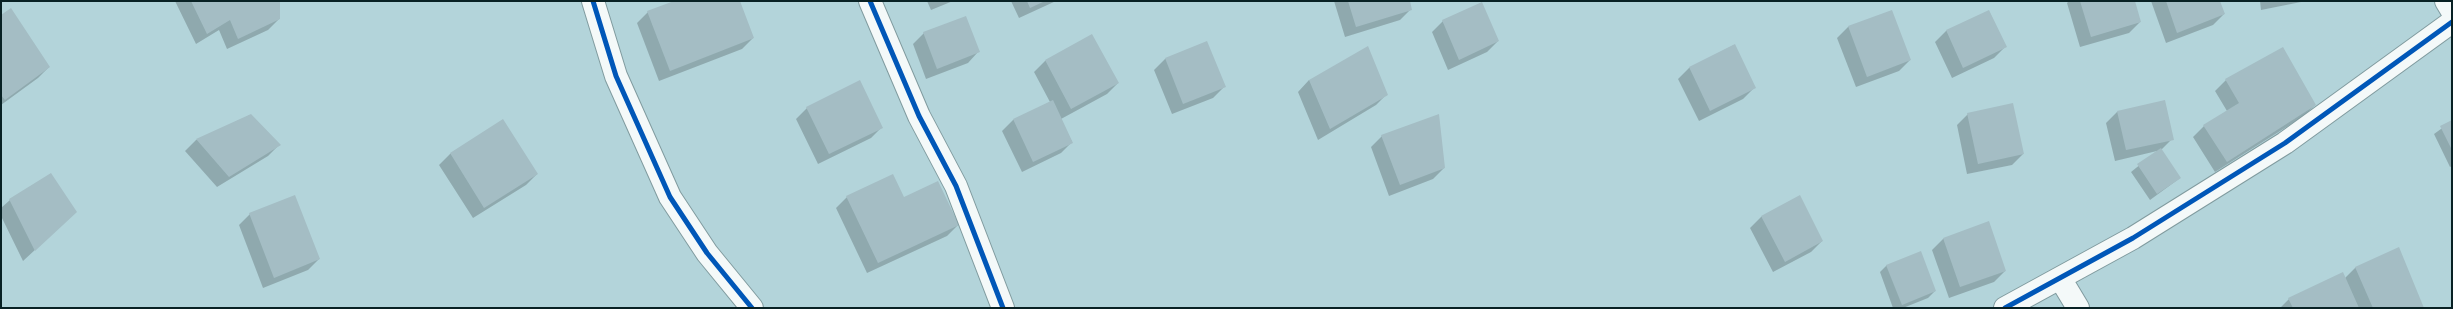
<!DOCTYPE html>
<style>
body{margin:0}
#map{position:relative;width:2453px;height:309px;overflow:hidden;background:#b3d4da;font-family:Lora,serif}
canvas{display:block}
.frame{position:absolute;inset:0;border:2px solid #082124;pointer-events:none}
</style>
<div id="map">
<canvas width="2453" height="309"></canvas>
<div class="frame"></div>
</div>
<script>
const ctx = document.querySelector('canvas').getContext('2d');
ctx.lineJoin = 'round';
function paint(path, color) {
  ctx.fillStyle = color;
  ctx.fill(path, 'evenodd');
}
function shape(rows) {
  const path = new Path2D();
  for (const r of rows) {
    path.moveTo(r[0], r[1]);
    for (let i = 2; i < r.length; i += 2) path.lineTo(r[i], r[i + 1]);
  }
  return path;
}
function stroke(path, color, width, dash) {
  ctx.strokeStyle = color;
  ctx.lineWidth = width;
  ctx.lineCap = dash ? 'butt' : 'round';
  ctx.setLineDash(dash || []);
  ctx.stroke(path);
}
paint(shape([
 [175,1,279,1,279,19,268,30,227,49,219,30,196,44],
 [677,1,739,1,753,38,742,49,659,81,637,23,648,12],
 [927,1,953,1,931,10],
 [1011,1,1056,1,1019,18],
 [1334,1,1409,1,1411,9,1400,20,1345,37],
 [2069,1,2134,1,2140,22,2129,33,2080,47,2067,3],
 [2151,1,2218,1,2224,14,2213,25,2166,43],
 [2260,1,2306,1,2261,10],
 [1482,4,1498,41,1487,52,1448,70,1432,32,1443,21],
 [1891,11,1910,60,1899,71,1856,87,1837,38,1848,27],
 [1989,12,2005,47,1994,58,1952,78,1935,42,1946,31],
 [1,16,49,67,38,78,1,105],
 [924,33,978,52,968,63,926,79,913,44],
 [1092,36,1118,83,1107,94,1061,119,1072,142,1061,153,1022,172,1002,131,1013,120,1050,102,1034,72,1045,61],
 [1207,43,1224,87,1213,98,1172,114,1154,70,1165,59],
 [1734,45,1754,88,1743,99,1699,121,1678,79,1689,68],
 [1309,80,1387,94,1376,105,1318,140,1298,92],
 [2226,80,2315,105,2304,116,2215,172,2193,137,2204,126,2227,111,2215,91],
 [2164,101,2172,139,2161,150,2180,178,2150,200,2131,172,2157,151,2115,161,2106,123,2117,112],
 [807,108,882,127,871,138,818,164,796,119],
 [1968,114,2023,154,2012,165,1967,174,1957,125],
 [250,115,279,145,268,156,217,187,185,151,196,140],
 [503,121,537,174,526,185,473,218,439,165,450,154],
 [2452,121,2452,166,2450,167,2434,134],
 [1382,136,1444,168,1433,179,1389,196,1371,147],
 [847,197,903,199,958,225,947,236,867,273,836,208],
 [1799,197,1822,241,1811,252,1773,272,1750,228,1761,217],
 [10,200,76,212,23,261,1,216,1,208],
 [250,214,319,259,308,270,263,288,239,225],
 [1988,223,2005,271,1994,282,1949,298,1932,250,1943,239],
 [1887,265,1935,291,1928,298,1903,308,1893,308,1880,272],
 [2356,267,2422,308,2280,308,2289,299,2345,278]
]), '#0003');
paint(shape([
 [191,1,280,1,280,19,238,39,230,20,207,34],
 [674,1,740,1,754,38,670,71,647,11],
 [1027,1,1045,1,1030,8],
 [1348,1,1410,1,1412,10,1356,27],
 [2080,1,2135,1,2141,22,2091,37],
 [2166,1,2220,1,2225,14,2177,33],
 [1482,2,1499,41,1459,60,1442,20],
 [11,8,50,67,5,100,1,95,1,15],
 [1892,10,1911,60,1867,77,1848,26],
 [1989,10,2007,47,1963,68,1946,30],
 [966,16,980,52,937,69,923,32],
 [1092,34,1119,83,1071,109,1045,60],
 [1207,41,1226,87,1183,104,1165,58],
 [1735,44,1756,88,1710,111,1689,67],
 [1368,46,1388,95,1330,129,1309,80],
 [2283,47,2316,105,2227,162,2203,125,2239,103,2225,79],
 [860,80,883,128,829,154,806,107],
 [1053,100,1073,143,1033,162,1013,119],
 [2165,100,2174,140,2126,150,2117,111],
 [2013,103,2024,154,1978,164,1967,113],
 [251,114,281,145,229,177,196,139],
 [1439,114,1445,168,1400,185,1381,135],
 [503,119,538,174,484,208,450,153],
 [2452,120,2452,150,2440,126],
 [2161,148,2181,178,2157,194,2137,164],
 [51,173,77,212,35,251,9,199],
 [893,174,904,197,938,181,959,225,878,263,846,196],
 [295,195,320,259,274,278,249,213],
 [1800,195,1823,241,1785,262,1761,216],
 [1989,221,2006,271,1960,287,1943,238],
 [2399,247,2424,308,2373,308,2355,267],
 [1921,251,1936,291,1902,305,1886,265],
 [2343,272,2359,308,2293,308,2288,298]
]), '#a4bdc4');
const minor = shape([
 [593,1,616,76,670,197,707,253,752,308],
 [870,1,919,116,956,186,1003,308],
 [2446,1,2452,11],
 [2060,278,2078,308],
 [2005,308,2133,238,2285,143,2452,22]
]);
stroke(minor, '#809b9f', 24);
stroke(minor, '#f4f9f9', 22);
stroke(shape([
 [593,1,616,76,670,197,707,253,752,308],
 [870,1,919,116,956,186,1003,308],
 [2005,308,2133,238,2285,143,2452,22]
]), '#0057b8', 5);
</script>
